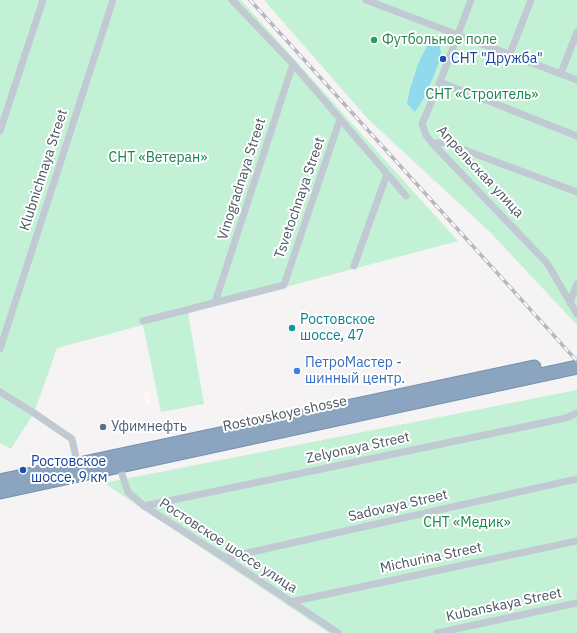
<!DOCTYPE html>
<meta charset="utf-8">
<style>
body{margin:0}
canvas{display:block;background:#f5f3f3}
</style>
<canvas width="577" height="633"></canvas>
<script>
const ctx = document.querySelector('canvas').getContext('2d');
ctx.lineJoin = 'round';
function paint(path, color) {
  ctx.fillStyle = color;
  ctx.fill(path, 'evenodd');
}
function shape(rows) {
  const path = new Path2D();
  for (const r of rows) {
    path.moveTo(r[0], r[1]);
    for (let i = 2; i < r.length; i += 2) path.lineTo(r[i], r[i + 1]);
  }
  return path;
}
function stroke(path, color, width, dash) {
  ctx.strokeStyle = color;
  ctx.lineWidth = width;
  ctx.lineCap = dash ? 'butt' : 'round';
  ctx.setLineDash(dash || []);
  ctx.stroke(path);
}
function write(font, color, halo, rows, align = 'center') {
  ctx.font = font + ' "IBM Plex Sans",sans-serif';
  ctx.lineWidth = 4;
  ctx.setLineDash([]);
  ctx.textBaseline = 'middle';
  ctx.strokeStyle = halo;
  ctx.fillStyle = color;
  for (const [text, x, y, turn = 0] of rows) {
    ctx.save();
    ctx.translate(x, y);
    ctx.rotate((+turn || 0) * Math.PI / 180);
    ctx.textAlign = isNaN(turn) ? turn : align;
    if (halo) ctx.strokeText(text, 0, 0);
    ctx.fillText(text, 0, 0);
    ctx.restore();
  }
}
paint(shape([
 [144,392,149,392,151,403,146,404]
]), '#fdf9ef');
paint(shape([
 [0,0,241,0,458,241,188,313,204,404,161,412,143,325,57,348,34,413,11,449,0,443],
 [264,0,577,0,577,325,490,232,368,119],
 [577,390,577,633,329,633,104,483]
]), '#c3f1d5');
paint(shape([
 [429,42,440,45,441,56,435,73,424,98,415,112,407,104,410,89,418,64]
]), '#90daee');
const highway = shape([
 [0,481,534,367],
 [0,492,577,367]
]);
stroke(highway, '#7690ad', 15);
stroke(shape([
 [232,0,293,64,406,196],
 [366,0,577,80],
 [471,0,440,82,422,124,426,135,432,143,547,263,577,314],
 [510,54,531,0],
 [561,73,577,32],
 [440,82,577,136],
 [0,131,43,0],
 [432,143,446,143,577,192],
 [354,266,387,174],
 [215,302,293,64],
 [570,303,577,284],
 [143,321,284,285,340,119],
 [0,349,113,0],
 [0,392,34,413,72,439,78,467],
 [119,465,128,492,144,506,225,558,338,633],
 [144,506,566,418,577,413],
 [225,558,577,479],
 [290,602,577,541],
 [437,633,577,603]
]), '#c1cad2', 7);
stroke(highway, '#8ba5c1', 13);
const rail = shape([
 [250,0,577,361]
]);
stroke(rail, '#b5b8bd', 3.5);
stroke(rail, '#fff', 2, [6]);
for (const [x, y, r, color] of [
 [374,40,4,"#2e9e5b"],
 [443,59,4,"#1a4fb4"],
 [292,328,4,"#0f9aa8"],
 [297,371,4,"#3f7fe0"],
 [103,427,4,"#5c6f8a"],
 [23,470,4,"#1a4fb4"]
]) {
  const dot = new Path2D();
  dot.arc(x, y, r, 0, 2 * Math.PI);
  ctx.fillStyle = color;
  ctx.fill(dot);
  stroke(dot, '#fff', 1.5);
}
write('14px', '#27864d', '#fff', [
 ["Футбольное поле",382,40]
], 'left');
write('14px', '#164399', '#fff', [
 ["СНТ \"Дружба\"",451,59],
 ["Ростовское",31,462],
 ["шоссе, 9 км",31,478]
], 'left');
write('14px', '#17864f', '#fff', [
 ["СНТ «Строитель»",482,95],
 ["СНТ «Ветеран»",158,158],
 ["СНТ «Медик»",467,523]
]);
write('14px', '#4a5661', '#fff', [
 ["Klubnichnaya Street",44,170,-72],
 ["Апрельская улица",480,172,47],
 ["Vinogradnaya Street",242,179,-72],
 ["Tsvetochnaya Street",300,198,-71],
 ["Rostovskoye shosse",285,414,-12],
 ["Zelyonaya Street",358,448,-12],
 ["Sadovaya Street",398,506,-13],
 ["Ростовское шоссе улица",228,546,33],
 ["Michurina Street",431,558,-12],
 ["Kubanskaya Street",504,605,-12]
]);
write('14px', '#0d838f', '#fff', [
 ["Ростовское",300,320],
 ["шоссе, 47",300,336]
], 'left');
write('14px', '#366cbe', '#fff', [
 ["ПетроМастер -",305,363],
 ["шинный центр.",305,379]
], 'left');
write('14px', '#4e5e75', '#fff', [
 ["Уфимнефть",111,427]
], 'left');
</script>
